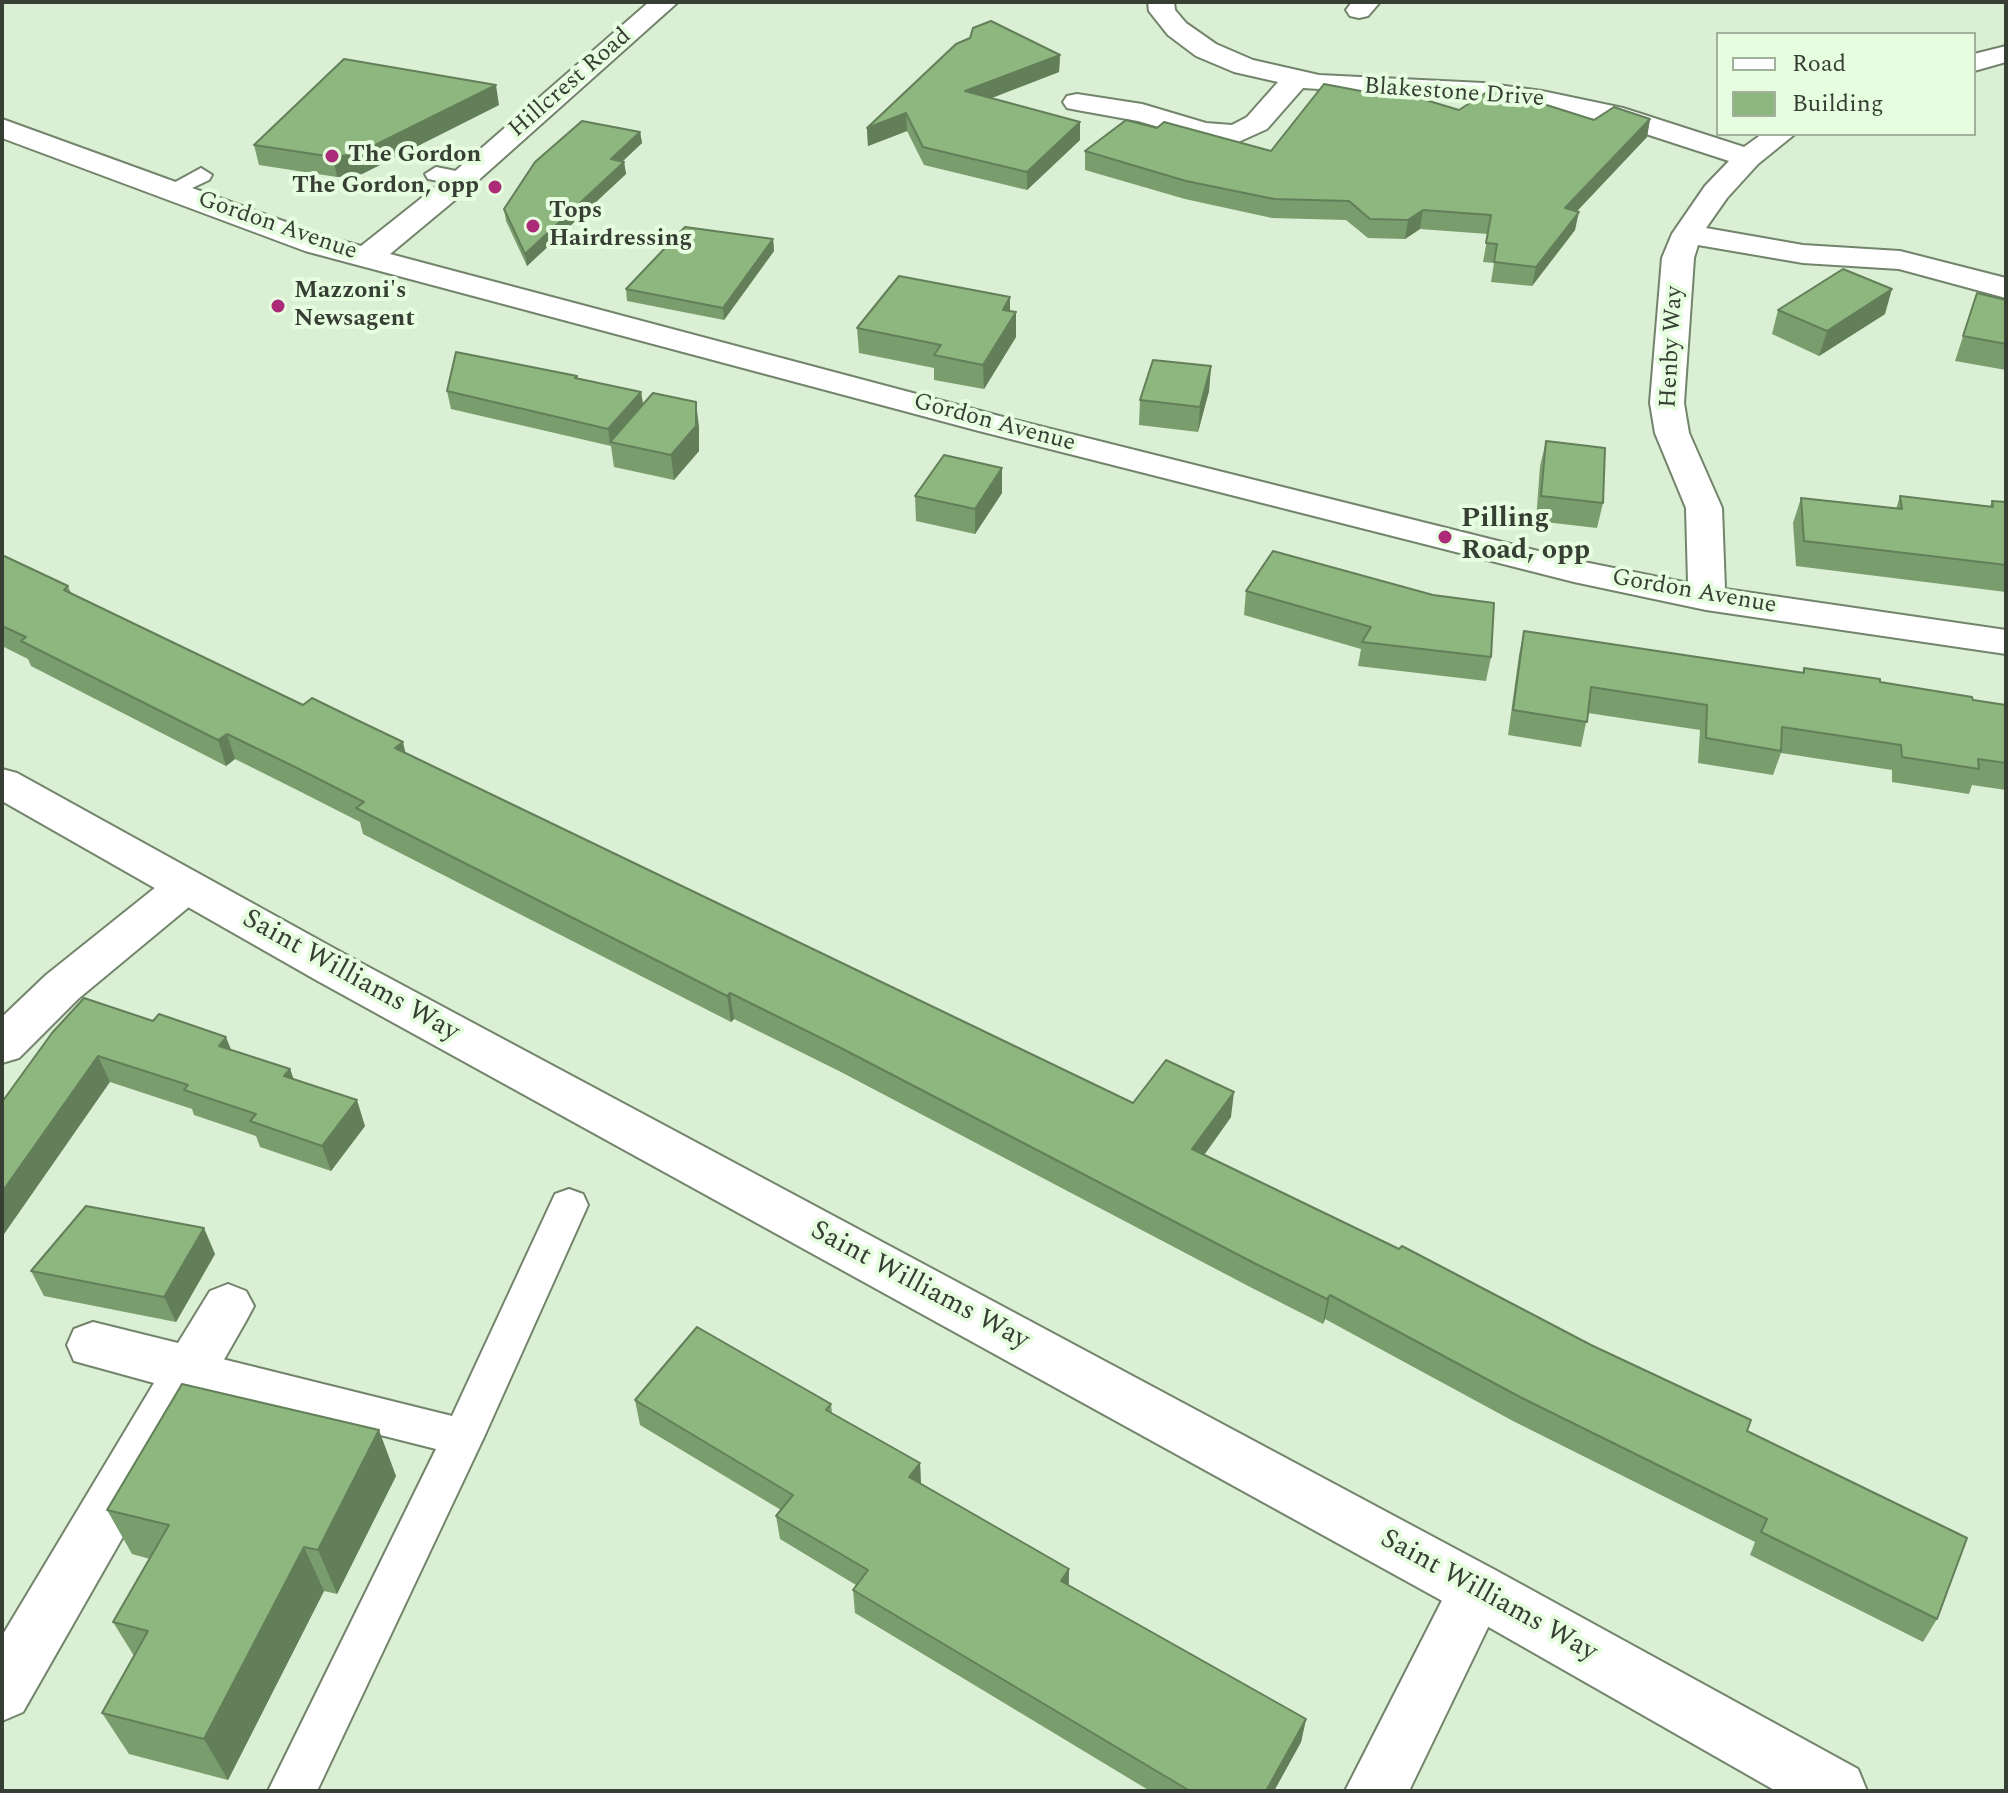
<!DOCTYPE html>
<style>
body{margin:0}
#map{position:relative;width:2008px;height:1793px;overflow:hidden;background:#daefd3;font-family:Spectral,serif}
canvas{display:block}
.frame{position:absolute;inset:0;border:4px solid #373f34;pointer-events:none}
.legend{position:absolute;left:1716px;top:32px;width:260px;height:104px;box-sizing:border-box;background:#e7fde0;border:2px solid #a1b19b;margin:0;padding:10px 14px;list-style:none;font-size:24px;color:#373f34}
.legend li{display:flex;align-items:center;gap:16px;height:40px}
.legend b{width:40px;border:2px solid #a1b19b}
</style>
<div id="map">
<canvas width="2008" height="1793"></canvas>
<div class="frame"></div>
<ul class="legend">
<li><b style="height:10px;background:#fff"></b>Road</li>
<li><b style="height:22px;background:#8eb67f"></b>Building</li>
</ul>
</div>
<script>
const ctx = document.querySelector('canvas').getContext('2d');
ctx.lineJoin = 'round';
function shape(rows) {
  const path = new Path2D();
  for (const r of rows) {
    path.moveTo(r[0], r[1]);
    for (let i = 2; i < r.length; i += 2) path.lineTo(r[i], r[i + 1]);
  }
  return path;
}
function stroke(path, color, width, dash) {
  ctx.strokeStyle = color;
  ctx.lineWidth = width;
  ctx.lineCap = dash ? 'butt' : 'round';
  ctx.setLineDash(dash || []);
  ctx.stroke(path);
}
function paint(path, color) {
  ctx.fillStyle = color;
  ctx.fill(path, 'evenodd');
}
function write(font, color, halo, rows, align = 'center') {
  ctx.font = font + ' Spectral,serif';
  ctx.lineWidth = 8;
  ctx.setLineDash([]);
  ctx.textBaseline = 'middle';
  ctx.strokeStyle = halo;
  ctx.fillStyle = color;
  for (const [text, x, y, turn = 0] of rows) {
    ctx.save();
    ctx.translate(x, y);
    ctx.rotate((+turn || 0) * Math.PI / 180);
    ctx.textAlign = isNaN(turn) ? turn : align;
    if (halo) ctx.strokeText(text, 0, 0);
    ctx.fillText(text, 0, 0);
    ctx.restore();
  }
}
const service = shape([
 [436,167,471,174,474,179,463,186,428,179,425,174,436,167],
 [201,168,212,175,209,180,171,198,159,191,201,168],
 [569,1189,583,1194,588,1205,484,1437,317,1791,268,1791,436,1449,190,1387,175,1382,169,1369,175,1356,190,1351,452,1416,555,1194,569,1189]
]);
const minor = shape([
 [649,2,678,2,473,185,390,254,1003,417,1574,560,1688,583,1686,508,1655,433,1650,403,1662,258,1672,234,1705,186,1729,161,1606,121,1483,99,1303,88,1267,129,1236,143,1204,140,1138,121,1077,110,1067,108,1063,102,1067,96,1077,94,1142,104,1206,123,1232,125,1247,117,1278,82,1234,72,1196,56,1168,35,1149,11,1148,2,1174,2,1175,10,1186,23,1216,44,1253,60,1319,75,1483,83,1542,91,1623,108,1744,147,1762,134,1795,134,1758,164,1727,198,1706,228,1803,245,1900,251,2006,278,2006,298,1899,269,1803,263,1698,245,1694,258,1684,403,1689,433,1722,508,1725,589,2006,630,2006,654,1706,610,1574,582,979,431,305,251,2,138,2,119,327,237,361,246,453,173,649,2],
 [1352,2,1380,2,1368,16,1359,18,1350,16,1346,10,1352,2],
 [2006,46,2006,62,1974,71,1974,54,2006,46],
 [186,871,201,875,208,886,201,897,78,999,19,1058,2,1063,2,1017,46,975,171,875,186,871],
 [228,1284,246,1291,254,1306,246,1321,23,1712,2,1721,2,1636,154,1383,74,1361,67,1345,74,1329,93,1322,178,1343,210,1291,228,1284],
 [1477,1563,1497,1571,1506,1590,1409,1791,1345,1791,1457,1571,1477,1563]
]);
const trunk = shape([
 [2,769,17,773,348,956,1497,1571,1858,1769,1867,1791,1776,1791,1457,1609,316,980,2,801,2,769]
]);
stroke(service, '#72846b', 4);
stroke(minor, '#72846b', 4);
stroke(trunk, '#72846b', 4);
paint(service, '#fff');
paint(minor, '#fff');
paint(trunk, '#fff');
paint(shape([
 [1060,55,1059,72,992,98,1080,122,1080,140,1027,190,924,165,907,131,868,146,867,128],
 [499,105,362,174,337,177,259,165,254,145],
 [1459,110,1594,120,1650,119,1647,137,1577,211,1575,230,1532,286,1491,282,1494,263,1483,262,1488,234,1420,229,1405,239,1368,238,1346,220,1272,218,1185,199,1085,170,1085,151,1157,128,1271,151],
 [640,132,642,143,622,162,624,162,626,174,527,266,506,221,504,209],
 [773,239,774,251,724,320,627,301,626,289],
 [1977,293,2006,300,2006,370,1955,361],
 [1778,310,1885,314,1819,356,1772,334],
 [1010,312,1016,312,1016,337,984,389,934,380,934,368,859,353,857,328],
 [1211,366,1209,391,1198,432,1139,425,1140,400],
 [577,376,578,378,641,392,643,404,699,427,699,451,674,480,614,467,611,446,451,409,447,391],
 [1546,441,1603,503,1597,528,1536,521,1540,466],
 [1002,493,975,534,916,521,915,496],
 [1900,496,1990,506,1992,501,2006,502,2006,592,1796,566,1793,523,1801,498,1896,509],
 [2,555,68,586,71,593,1133,1103,1231,1117,1204,1155,1747,1431,1937,1619,1923,1642,1750,1555,1755,1542,1513,1421,1325,1319,1323,1324,1252,1288,839,1071,734,1019,731,1022,363,834,360,822,303,793,235,759,226,766,31,666,28,659,2,646],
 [1246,591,1491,657,1486,681,1358,666,1361,649,1244,615],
 [1524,631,1802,673,1804,668,1973,700,2006,705,2006,790,1972,785,1969,794,1892,782,1892,770,1781,753,1773,775,1698,763,1700,730,1588,713,1581,747,1508,735,1519,655],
 [52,1033,232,1050,290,1069,294,1080,365,1126,331,1171,260,1147,256,1136,194,1115,192,1109,110,1082],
 [215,1254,176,1322,44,1296,31,1271],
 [635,1400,831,1404,832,1413,920,1463,921,1484,1069,1569,1069,1585,1306,1719,1301,1742,1274,1791,1150,1791,855,1613,853,1590,856,1585,780,1539,776,1516,781,1510,640,1425],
 [396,1476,337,1594,324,1591,228,1780,129,1754,102,1713,134,1656,113,1622,150,1559,132,1554,107,1510]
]), '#7a9d6d');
paint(shape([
 [1060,55,1059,72,965,108,965,91],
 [496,85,499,105,362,174,337,177,333,157],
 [906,113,907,131,868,146,867,128],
 [1650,119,1647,137,1562,227,1565,208],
 [1080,122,1080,140,1027,190,1027,172],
 [640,132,642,143,612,171,611,159],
 [624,162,626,174,527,266,525,254],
 [1423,210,1420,229,1405,239,1408,220],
 [1579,212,1575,230,1532,286,1536,267],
 [773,239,774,251,724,320,723,308],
 [1892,289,1885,314,1819,356,1827,331],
 [1010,297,1010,321,1016,312,1016,337,984,389,983,365,1003,310],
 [1211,366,1209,391,1198,432,1200,407],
 [641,392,644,410,610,442,608,429],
 [696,402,699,427,699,451,674,480,671,455],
 [1002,468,1002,493,975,534,975,509],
 [227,734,235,759,226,766,218,740],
 [403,742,409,768,395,748],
 [730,993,734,1019,731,1022,727,996],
 [226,1037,236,1062,219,1046],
 [98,1056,110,1082,2,1237,2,1192],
 [290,1069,299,1095,284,1076],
 [1234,1092,1231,1117,1190,1175,1192,1149],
 [357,1100,365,1126,331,1171,322,1146],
 [204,1228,215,1254,176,1322,164,1297],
 [1330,1295,1325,1319,1323,1324,1327,1299],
 [379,1430,396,1476,337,1594,318,1550],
 [920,1463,921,1487,909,1477],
 [304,1547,324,1591,228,1780,204,1739],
 [1069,1569,1068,1593,1061,1581],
 [1306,1719,1301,1742,1274,1791,1266,1791]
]), '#637f59');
const building = shape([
 [991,21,1060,55,965,91,1080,122,1027,172,923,147,906,113,867,128,956,44,970,38,973,28,991,21],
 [344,59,496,85,357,154,333,157,254,145,344,59],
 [1324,84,1382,95,1392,90,1459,110,1493,88,1594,120,1614,107,1650,119,1565,208,1579,212,1536,267,1494,262,1497,244,1486,243,1491,215,1423,210,1408,220,1370,219,1349,201,1274,199,1186,181,1085,151,1126,120,1157,128,1164,122,1271,151,1324,84],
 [582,121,640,132,611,159,624,162,525,254,504,209,535,162,582,121],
 [685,227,773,239,723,308,626,289,685,227],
 [1843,269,1892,289,1827,331,1778,310,1843,269],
 [899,276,1010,297,1003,310,1016,312,983,365,934,355,941,345,857,328,899,276],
 [1977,293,2006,300,2006,344,1963,336,1977,293],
 [456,352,577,376,575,378,641,392,608,429,447,391,456,352],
 [1153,360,1211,366,1200,407,1140,400,1153,360],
 [653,393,696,402,696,426,671,455,610,442,653,393],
 [1546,441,1605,448,1603,503,1541,496,1546,441],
 [944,455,1002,468,975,509,915,496,944,455],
 [1900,496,1993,507,1992,501,2006,502,2006,565,1804,541,1801,498,1902,509,1900,496],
 [1273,551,1433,595,1494,603,1491,657,1362,642,1371,627,1246,591,1273,551],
 [2,555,68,586,64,590,303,705,312,698,357,720,403,742,395,748,1133,1103,1166,1060,1234,1092,1192,1149,1399,1249,1402,1246,1591,1345,1751,1420,1747,1431,1967,1538,1937,1619,1761,1532,1767,1519,1520,1397,1330,1295,1327,1299,1256,1264,837,1046,730,993,727,996,356,808,364,802,295,767,227,734,218,740,21,641,26,637,2,626,2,555],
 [1524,631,1804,673,1804,668,1880,679,1880,682,1972,697,1973,700,2006,705,2006,763,1978,759,1979,769,1902,757,1901,745,1782,727,1781,751,1706,738,1707,705,1591,687,1587,722,1513,710,1524,631],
 [84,998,153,1021,159,1014,226,1037,219,1046,290,1069,284,1076,357,1100,322,1146,250,1121,256,1114,184,1090,188,1085,98,1056,2,1192,2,1102,52,1033,84,998],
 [86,1206,204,1228,164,1297,31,1271,86,1206],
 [697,1327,831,1404,826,1410,920,1463,909,1477,1069,1569,1061,1581,1306,1719,1266,1791,1190,1791,853,1590,868,1570,776,1516,793,1495,635,1400,697,1327],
 [182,1384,379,1430,318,1550,304,1547,204,1739,102,1713,148,1631,113,1622,169,1525,107,1510,182,1384]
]);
paint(building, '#8eb67f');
stroke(building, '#637f59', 2);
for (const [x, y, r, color] of [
 [332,156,8,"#ab2b79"],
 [495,187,8,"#ab2b79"],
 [533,226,8,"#ab2b79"],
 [278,306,8,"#ab2b79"],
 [1445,537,8,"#ab2b79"]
]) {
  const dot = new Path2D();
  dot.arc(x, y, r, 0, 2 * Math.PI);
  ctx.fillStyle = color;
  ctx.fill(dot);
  stroke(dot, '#e7fde0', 3);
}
write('24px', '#373f34', '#e7fde0', [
 ["Hillcrest Road",571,84,-41],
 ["Blakestone Drive",1454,94,4],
 ["Gordon Avenue",277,227,19],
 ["Henby Way",1673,347,-87],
 ["Gordon Avenue",994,424,15],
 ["Gordon Avenue",1694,593,10]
]);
write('bold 24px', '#373f34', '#e7fde0', [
 ["The Gordon",348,156],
 ["The Gordon, opp",479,187,"right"],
 ["Tops",549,212],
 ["Hairdressing",549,240],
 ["Mazzoni's",294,292],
 ["Newsagent",294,320]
], 'left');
write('bold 28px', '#373f34', '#e7fde0', [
 ["Pilling",1461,521],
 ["Road, opp",1461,553]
], 'left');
write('28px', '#373f34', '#e7fde0', [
 ["Saint Williams Way",350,977,29],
 ["Saint Williams Way",919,1287,28],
 ["Saint Williams Way",1488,1597,29]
]);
</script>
